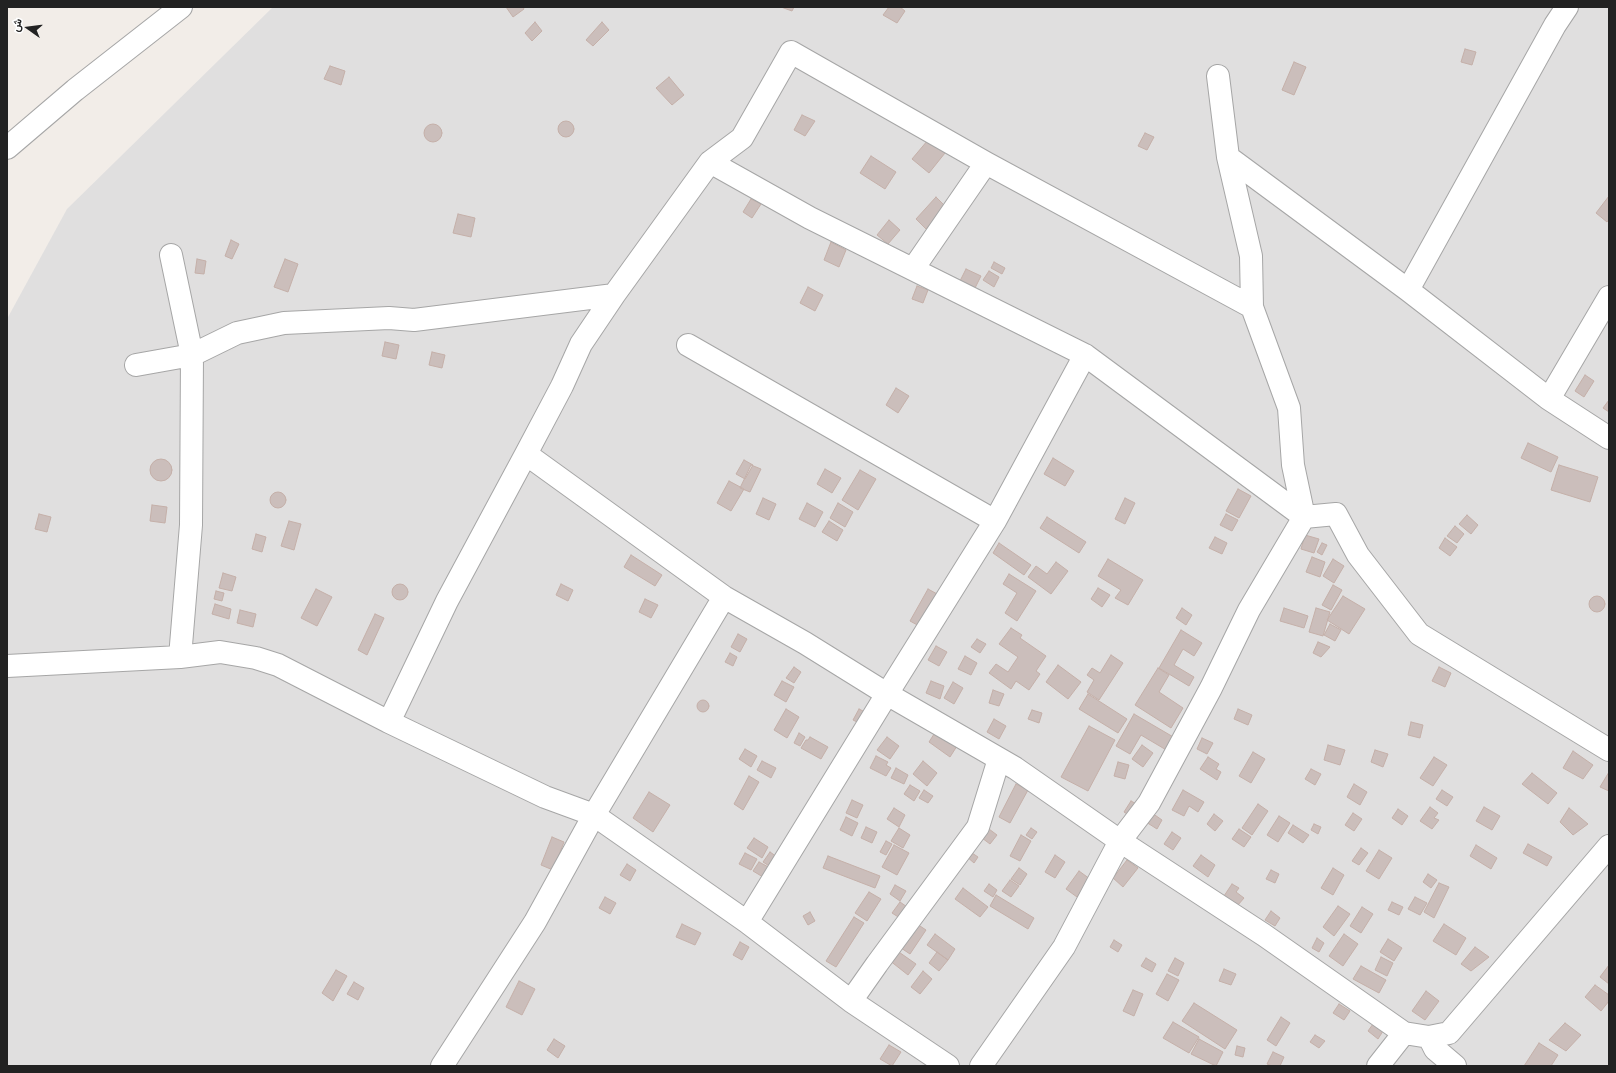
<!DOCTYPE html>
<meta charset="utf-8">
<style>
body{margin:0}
#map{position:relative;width:1616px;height:1073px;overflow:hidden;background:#f2ede8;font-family:"IBM Plex Sans",Vazirmatn,sans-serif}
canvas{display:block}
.frame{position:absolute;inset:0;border:8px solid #222;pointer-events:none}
.north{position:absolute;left:8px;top:8px;width:40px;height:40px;-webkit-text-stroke:3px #fff;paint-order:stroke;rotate:284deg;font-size:11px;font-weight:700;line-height:16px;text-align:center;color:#222}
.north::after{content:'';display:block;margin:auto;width:14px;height:18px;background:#222;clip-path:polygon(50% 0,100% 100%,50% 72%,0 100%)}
</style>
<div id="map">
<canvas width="1616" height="1073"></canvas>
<div class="frame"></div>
<div class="north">ش</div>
</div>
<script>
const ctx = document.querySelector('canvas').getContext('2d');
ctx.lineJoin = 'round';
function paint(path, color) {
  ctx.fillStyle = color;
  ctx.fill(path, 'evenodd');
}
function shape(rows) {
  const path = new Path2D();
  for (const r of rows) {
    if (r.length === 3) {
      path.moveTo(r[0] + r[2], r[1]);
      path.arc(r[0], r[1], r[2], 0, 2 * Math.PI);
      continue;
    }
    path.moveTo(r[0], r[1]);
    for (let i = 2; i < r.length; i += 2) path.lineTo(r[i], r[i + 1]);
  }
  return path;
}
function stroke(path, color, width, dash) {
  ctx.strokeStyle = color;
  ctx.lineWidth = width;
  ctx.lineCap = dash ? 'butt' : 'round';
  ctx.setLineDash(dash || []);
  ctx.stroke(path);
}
paint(shape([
 [273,7,1609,7,1609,1066,7,1066,7,319,67,209]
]), '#e0dfdf');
const building = shape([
 [506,7,523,7,524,9,513,17,506,7],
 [781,7,794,7,792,11,781,7],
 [889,7,900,7,905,11,897,23,883,15,889,7],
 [535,22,542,31,532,41,525,33,535,22],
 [602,22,609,30,593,46,586,40,602,22],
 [1465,49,1476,52,1472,65,1461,62,1465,49],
 [1294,62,1306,67,1294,95,1282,90,1294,62],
 [330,66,345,71,341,85,324,79,330,66],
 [669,77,684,95,672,105,656,88,669,77],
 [802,115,815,121,805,136,794,130,802,115],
 [566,129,8],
 [433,133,9],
 [1145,133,1154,137,1147,150,1138,146,1145,133],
 [928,140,945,153,929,173,912,159,928,140],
 [871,156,896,172,885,189,860,173,871,156],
 [1609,196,1609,219,1607,222,1596,213,1609,196],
 [936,197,946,207,926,229,916,219,936,197],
 [751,199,761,204,752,218,743,212,751,199],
 [458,214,475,218,471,237,453,233,458,214],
 [889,220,900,230,888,244,877,235,889,220],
 [231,240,239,244,232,259,225,256,231,240],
 [831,242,846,250,839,267,824,260,831,242],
 [197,259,206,261,204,274,195,273,197,259],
 [285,259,298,264,288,292,274,287,285,259],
 [994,262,1005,268,1002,274,991,268,994,262],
 [966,269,981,276,972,294,957,287,966,269],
 [989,271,999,277,994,287,983,280,989,271],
 [917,286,928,290,923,303,912,299,917,286],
 [808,287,823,295,815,311,800,303,808,287],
 [385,342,399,345,396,359,382,356,385,342],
 [432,352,445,355,442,368,429,365,432,352],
 [1585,375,1594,381,1584,397,1575,391,1585,375],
 [896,388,909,396,898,413,886,405,896,388],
 [1609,400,1609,412,1603,408,1609,400],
 [1528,443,1558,457,1551,472,1521,458,1528,443],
 [1053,458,1074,471,1065,486,1044,474,1053,458],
 [161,470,11],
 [744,460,753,465,745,479,736,474,744,460],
 [751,465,761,469,750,492,740,488,751,465],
 [1559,465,1598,477,1590,502,1551,490,1559,465],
 [825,469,841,478,832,493,817,484,825,469],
 [860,470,876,479,858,510,842,500,860,470],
 [729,481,744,489,731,511,717,503,729,481],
 [1238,489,1251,496,1239,518,1226,511,1238,489],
 [278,500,8],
 [763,498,776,504,769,520,756,514,763,498],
 [1125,498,1135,503,1125,524,1115,519,1125,498],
 [807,503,823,512,815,527,799,519,807,503],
 [838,503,853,512,845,527,830,518,838,503],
 [152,505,167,507,165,523,150,521,152,505],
 [39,514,51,517,47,532,35,529,39,514],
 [1226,514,1238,520,1232,531,1220,525,1226,514],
 [1467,515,1478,525,1471,534,1459,524,1467,515],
 [1047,517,1086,542,1079,553,1040,528,1047,517],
 [289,521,301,524,294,550,281,546,289,521],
 [829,521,843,530,837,541,822,532,829,521],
 [1455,526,1464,534,1457,543,1447,536,1455,526],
 [256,534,266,537,262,552,252,549,256,534],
 [1305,535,1319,539,1314,553,1301,549,1305,535],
 [1215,537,1227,543,1222,554,1209,548,1215,537],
 [1445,538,1457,547,1450,556,1439,548,1445,538],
 [999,543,1031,565,1024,575,993,553,999,543],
 [1322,543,1327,545,1322,555,1317,552,1322,543],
 [631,555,662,575,655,586,624,567,631,555],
 [1312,557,1325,562,1320,577,1306,572,1312,557],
 [1108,559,1143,580,1128,605,1115,598,1121,590,1098,576,1108,559],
 [1333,559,1344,566,1334,583,1323,576,1333,559],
 [1056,562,1068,571,1051,594,1028,577,1036,566,1047,574,1056,562],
 [223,573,236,577,232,591,219,588,223,573],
 [1009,574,1036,591,1017,621,1005,613,1017,593,1003,584,1009,574],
 [561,584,573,590,568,601,556,595,561,584],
 [400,592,8],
 [1333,585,1342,590,1331,610,1322,605,1333,585],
 [1098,588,1110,595,1102,607,1091,599,1098,588],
 [316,589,332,597,317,626,301,618,316,589],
 [928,589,939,595,921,627,910,621,928,589],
 [216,591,224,593,222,601,214,599,216,591],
 [1343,596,1365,609,1349,634,1327,620,1343,596],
 [1597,604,8],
 [645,599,658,605,651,618,639,612,645,599],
 [215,604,231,609,229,619,212,614,215,604],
 [1182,608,1192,615,1186,625,1176,618,1182,608],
 [1284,608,1308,616,1304,628,1280,621,1284,608],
 [1316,608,1330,612,1323,636,1309,632,1316,608],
 [240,610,256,614,253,627,237,623,240,610],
 [375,614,384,618,367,655,358,650,375,614],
 [1330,624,1341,630,1335,641,1324,635,1330,624],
 [1011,628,1022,635,1020,638,1046,656,1036,671,1040,674,1029,690,1016,681,1011,689,989,673,996,664,1008,672,1018,657,999,644,1011,628],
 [1181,630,1202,643,1194,656,1183,649,1174,665,1194,677,1189,686,1159,668,1181,630],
 [738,634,747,639,740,652,731,647,738,634],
 [977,639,986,644,980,653,971,647,977,639],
 [1318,642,1330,647,1321,657,1313,653,1318,642],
 [936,646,947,652,939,666,928,660,936,646],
 [730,653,737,657,733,666,725,662,730,653],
 [1111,655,1123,663,1099,700,1087,692,1094,680,1087,675,1092,668,1100,673,1111,655],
 [965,656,977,663,971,675,958,669,965,656],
 [1058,665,1081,682,1068,699,1046,682,1058,665],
 [794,667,801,672,794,683,786,678,794,667],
 [1439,667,1451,673,1445,687,1432,681,1439,667],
 [1158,668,1169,675,1159,692,1183,708,1171,728,1135,705,1158,668],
 [782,681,794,687,786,702,774,695,782,681],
 [931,681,944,686,940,699,926,693,931,681],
 [953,682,963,688,954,704,944,698,953,682],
 [993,690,1004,694,999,706,989,703,993,690],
 [1088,694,1127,719,1118,733,1079,709,1088,694],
 [703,706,6],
 [786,709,799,717,787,738,774,730,786,709],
 [859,709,869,714,863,725,853,720,859,709],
 [1238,709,1252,715,1248,725,1234,719,1238,709],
 [1032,710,1042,713,1039,723,1028,719,1032,710],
 [1134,714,1175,738,1168,751,1141,735,1130,754,1116,746,1134,714],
 [994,719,1006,726,999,739,987,732,994,719],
 [1411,722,1423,725,1420,738,1408,735,1411,722],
 [1089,726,1115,740,1088,791,1061,777,1089,726],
 [936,731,957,746,950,757,929,742,936,731],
 [799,733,805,737,800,746,794,743,799,733],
 [810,737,828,747,821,759,801,748,806,740,808,740,810,737],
 [887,737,899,746,890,759,877,750,887,737],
 [1202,738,1213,743,1207,754,1197,749,1202,738],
 [1142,745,1153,753,1143,767,1132,759,1142,745],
 [1328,745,1345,750,1340,765,1324,760,1328,745],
 [745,749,757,756,751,767,739,759,745,749],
 [1375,750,1388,754,1383,767,1371,762,1375,750],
 [1573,751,1593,765,1583,779,1563,768,1573,751],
 [1253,752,1265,759,1251,783,1239,776,1253,752],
 [876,756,888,762,886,765,891,768,886,776,870,768,876,756],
 [1208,757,1219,764,1216,769,1221,772,1217,780,1200,769,1208,757],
 [1434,757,1447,765,1433,786,1420,778,1434,757],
 [762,761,776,768,771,778,757,770,762,761],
 [923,761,937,773,927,786,913,774,923,761],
 [1118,762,1129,765,1125,779,1114,776,1118,762],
 [896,768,908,775,904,784,891,778,896,768],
 [1311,769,1321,774,1315,785,1305,779,1311,769],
 [1609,772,1609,791,1600,787,1609,772],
 [1532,773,1557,793,1548,804,1522,784,1532,773],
 [749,776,759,782,743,810,734,804,749,776],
 [1016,784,1028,790,1010,823,999,817,1016,784],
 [1354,784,1367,792,1360,805,1347,797,1354,784],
 [910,785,920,791,914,801,904,794,910,785],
 [924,790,933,796,928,803,919,798,924,790],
 [1183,790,1204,802,1198,812,1189,806,1184,816,1172,810,1183,790],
 [1442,790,1453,797,1447,806,1436,799,1442,790],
 [649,792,670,805,653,832,633,818,649,792],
 [852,800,863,805,857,818,846,813,852,800],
 [1131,801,1140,806,1133,818,1124,812,1131,801],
 [1258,804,1268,811,1252,835,1242,828,1258,804],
 [1430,807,1438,813,1434,818,1439,820,1432,829,1420,821,1430,807],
 [1484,807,1500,816,1492,830,1476,821,1484,807],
 [894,808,905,815,899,827,887,819,894,808],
 [1569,808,1588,824,1573,835,1560,822,1569,808],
 [1398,809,1408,816,1402,825,1392,818,1398,809],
 [1152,813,1162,820,1157,829,1146,822,1152,813],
 [1353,813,1362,819,1354,831,1345,825,1353,813],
 [1214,814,1223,821,1215,831,1207,824,1214,814],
 [1279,816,1290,823,1278,842,1267,835,1279,816],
 [846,817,858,823,852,836,840,830,846,817],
 [1314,824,1321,827,1318,834,1311,830,1314,824],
 [1293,825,1309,835,1303,843,1288,833,1293,825],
 [866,827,877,832,872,843,861,838,866,827],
 [899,828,910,835,903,848,891,841,899,828],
 [1031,828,1037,832,1032,839,1026,835,1031,828],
 [989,829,997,835,990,844,982,838,989,829],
 [1239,829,1251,837,1244,847,1232,839,1239,829],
 [1172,832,1181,838,1173,850,1164,844,1172,832],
 [1021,835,1031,841,1020,861,1010,856,1021,835],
 [552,837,564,842,553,870,541,865,552,837],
 [754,838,768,847,762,858,747,848,754,838],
 [886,841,892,844,886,855,880,852,886,841],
 [1528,844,1552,857,1547,866,1523,853,1528,844],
 [894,845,909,853,897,875,882,867,894,845],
 [1476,845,1497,858,1491,869,1470,856,1476,845],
 [1361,848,1368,853,1359,865,1352,861,1361,848],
 [1379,850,1392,858,1379,879,1366,871,1379,850],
 [969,851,978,857,974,863,966,856,969,851],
 [770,852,780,859,774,869,763,862,770,852],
 [745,853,757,859,751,870,739,864,745,853],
 [1055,855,1065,862,1055,878,1045,872,1055,855],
 [1201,855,1215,865,1208,877,1193,866,1201,855],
 [828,856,880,876,875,888,823,868,828,856],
 [1127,860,1138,868,1123,887,1113,878,1127,860],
 [759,862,774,870,768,880,753,871,759,862],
 [627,864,636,870,630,881,620,875,627,864],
 [1019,868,1027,874,1020,885,1011,879,1019,868],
 [1333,868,1344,875,1333,895,1321,888,1333,868],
 [1271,870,1279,874,1275,883,1266,879,1271,870],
 [1079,871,1090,879,1077,897,1066,889,1079,871],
 [1428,874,1437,880,1431,888,1423,882,1428,874],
 [1010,880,1019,886,1011,897,1002,891,1010,880],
 [1439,883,1449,887,1434,918,1424,912,1439,883],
 [989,884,997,890,993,897,984,891,989,884],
 [1232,884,1239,888,1236,892,1244,898,1238,905,1224,896,1232,884],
 [895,885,906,891,900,901,890,894,895,885],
 [963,888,988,907,980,917,955,899,963,888],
 [869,892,881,899,867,921,855,913,869,892],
 [996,895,1034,918,1028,929,990,906,996,895],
 [605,897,616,903,610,914,599,908,605,897],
 [1415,897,1427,903,1420,915,1408,909,1415,897],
 [900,902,910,909,903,920,892,913,900,902],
 [1392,902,1403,907,1399,915,1388,910,1392,902],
 [1338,906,1350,914,1334,936,1323,927,1338,906],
 [1362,907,1373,914,1361,933,1350,926,1362,907],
 [1271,911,1280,918,1275,926,1265,920,1271,911],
 [810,912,815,921,808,925,803,916,810,912],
 [854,917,864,923,836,967,826,961,854,917],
 [914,922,926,930,910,954,898,946,914,922],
 [682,924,701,933,695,945,676,937,682,924],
 [1444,924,1466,938,1456,955,1433,941,1444,924],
 [935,934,955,949,948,960,927,945,935,934],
 [1344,934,1358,944,1343,966,1329,956,1344,934],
 [1317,938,1324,943,1319,952,1312,948,1317,938],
 [1388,939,1402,948,1394,961,1380,952,1388,939],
 [1114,940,1122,945,1118,952,1110,947,1114,940],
 [740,942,749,947,742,960,733,955,740,942],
 [1475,947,1489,957,1471,971,1461,964,1475,947],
 [896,950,916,964,908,975,889,960,896,950],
 [937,952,948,960,939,971,929,963,937,952],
 [1381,957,1393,963,1387,976,1375,970,1381,957],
 [1146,958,1156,964,1152,972,1141,966,1146,958],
 [1175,958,1184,963,1178,976,1168,971,1175,958],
 [1609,965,1609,984,1600,977,1609,965],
 [1361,966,1386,980,1379,993,1353,979,1361,966],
 [1224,969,1236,974,1231,985,1219,981,1224,969],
 [336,970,347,976,333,1001,322,993,336,970],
 [923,971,932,979,920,994,911,987,923,971],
 [1167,974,1179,980,1168,1001,1156,994,1167,974],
 [519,981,535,989,522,1015,506,1007,519,981],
 [354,982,364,988,358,1000,347,994,354,982],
 [1595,985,1609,995,1609,1001,1601,1011,1585,997,1595,985],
 [1133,990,1143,994,1134,1016,1123,1011,1133,990],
 [1426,991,1439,1001,1425,1020,1412,1011,1426,991],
 [1194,1003,1237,1030,1225,1049,1182,1021,1194,1003],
 [1339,1004,1350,1011,1344,1020,1333,1013,1339,1004],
 [1281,1017,1290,1023,1276,1046,1267,1040,1281,1017],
 [1173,1022,1199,1037,1189,1053,1163,1038,1173,1022],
 [1565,1023,1581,1035,1566,1051,1549,1040,1565,1023],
 [1373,1024,1383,1031,1378,1039,1368,1031,1373,1024],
 [1315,1035,1325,1041,1319,1048,1310,1042,1315,1035],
 [554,1039,565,1046,558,1058,547,1050,554,1039],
 [1199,1039,1223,1052,1216,1066,1191,1054,1199,1039],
 [1539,1043,1558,1055,1551,1066,1524,1066,1539,1043],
 [889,1045,901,1052,892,1066,880,1059,889,1045],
 [1237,1046,1245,1048,1243,1057,1235,1055,1237,1046],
 [1273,1052,1284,1057,1280,1066,1272,1066,1267,1064,1273,1052]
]);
paint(building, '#cbbebb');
stroke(building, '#c5b0a9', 1);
const minor = shape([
 [1218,76,1228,157,1251,256,1252,307,1289,408,1293,465,1304,517,1336,514,1358,555,1419,634,1609,750],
 [7,148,75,90,181,7],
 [1228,157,1408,290,1549,399,1609,438],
 [710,162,810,218,1085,355,1304,517,1249,610,1211,688,1149,803,1120,841,1064,947,981,1066],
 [171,255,192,355,191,525,180,657],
 [913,269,986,163],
 [1408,290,1555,25,1567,7],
 [688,345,995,521],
 [136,365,192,355,237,333,284,323,389,318,414,320,614,295],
 [1549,399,1609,297],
 [526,454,724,597,805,643,887,694,1015,768,1120,841,1264,935,1404,1033,1429,1037],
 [7,666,180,657,220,652,256,658,278,665,389,722,545,797,594,815,747,922,851,1001,948,1066],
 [389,722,447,601,526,454,562,386,581,344,614,295,710,162,742,138,791,52,986,163,1252,307],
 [747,922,887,694,995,521,1085,355],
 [851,1001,877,964,978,827,999,759],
 [442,1066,535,922,594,815,724,597],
 [1378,1066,1404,1033],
 [1455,1066,1435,1049,1429,1037,1449,1033,1609,846]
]);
stroke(minor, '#a6a6a6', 24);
stroke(minor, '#fff', 22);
</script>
